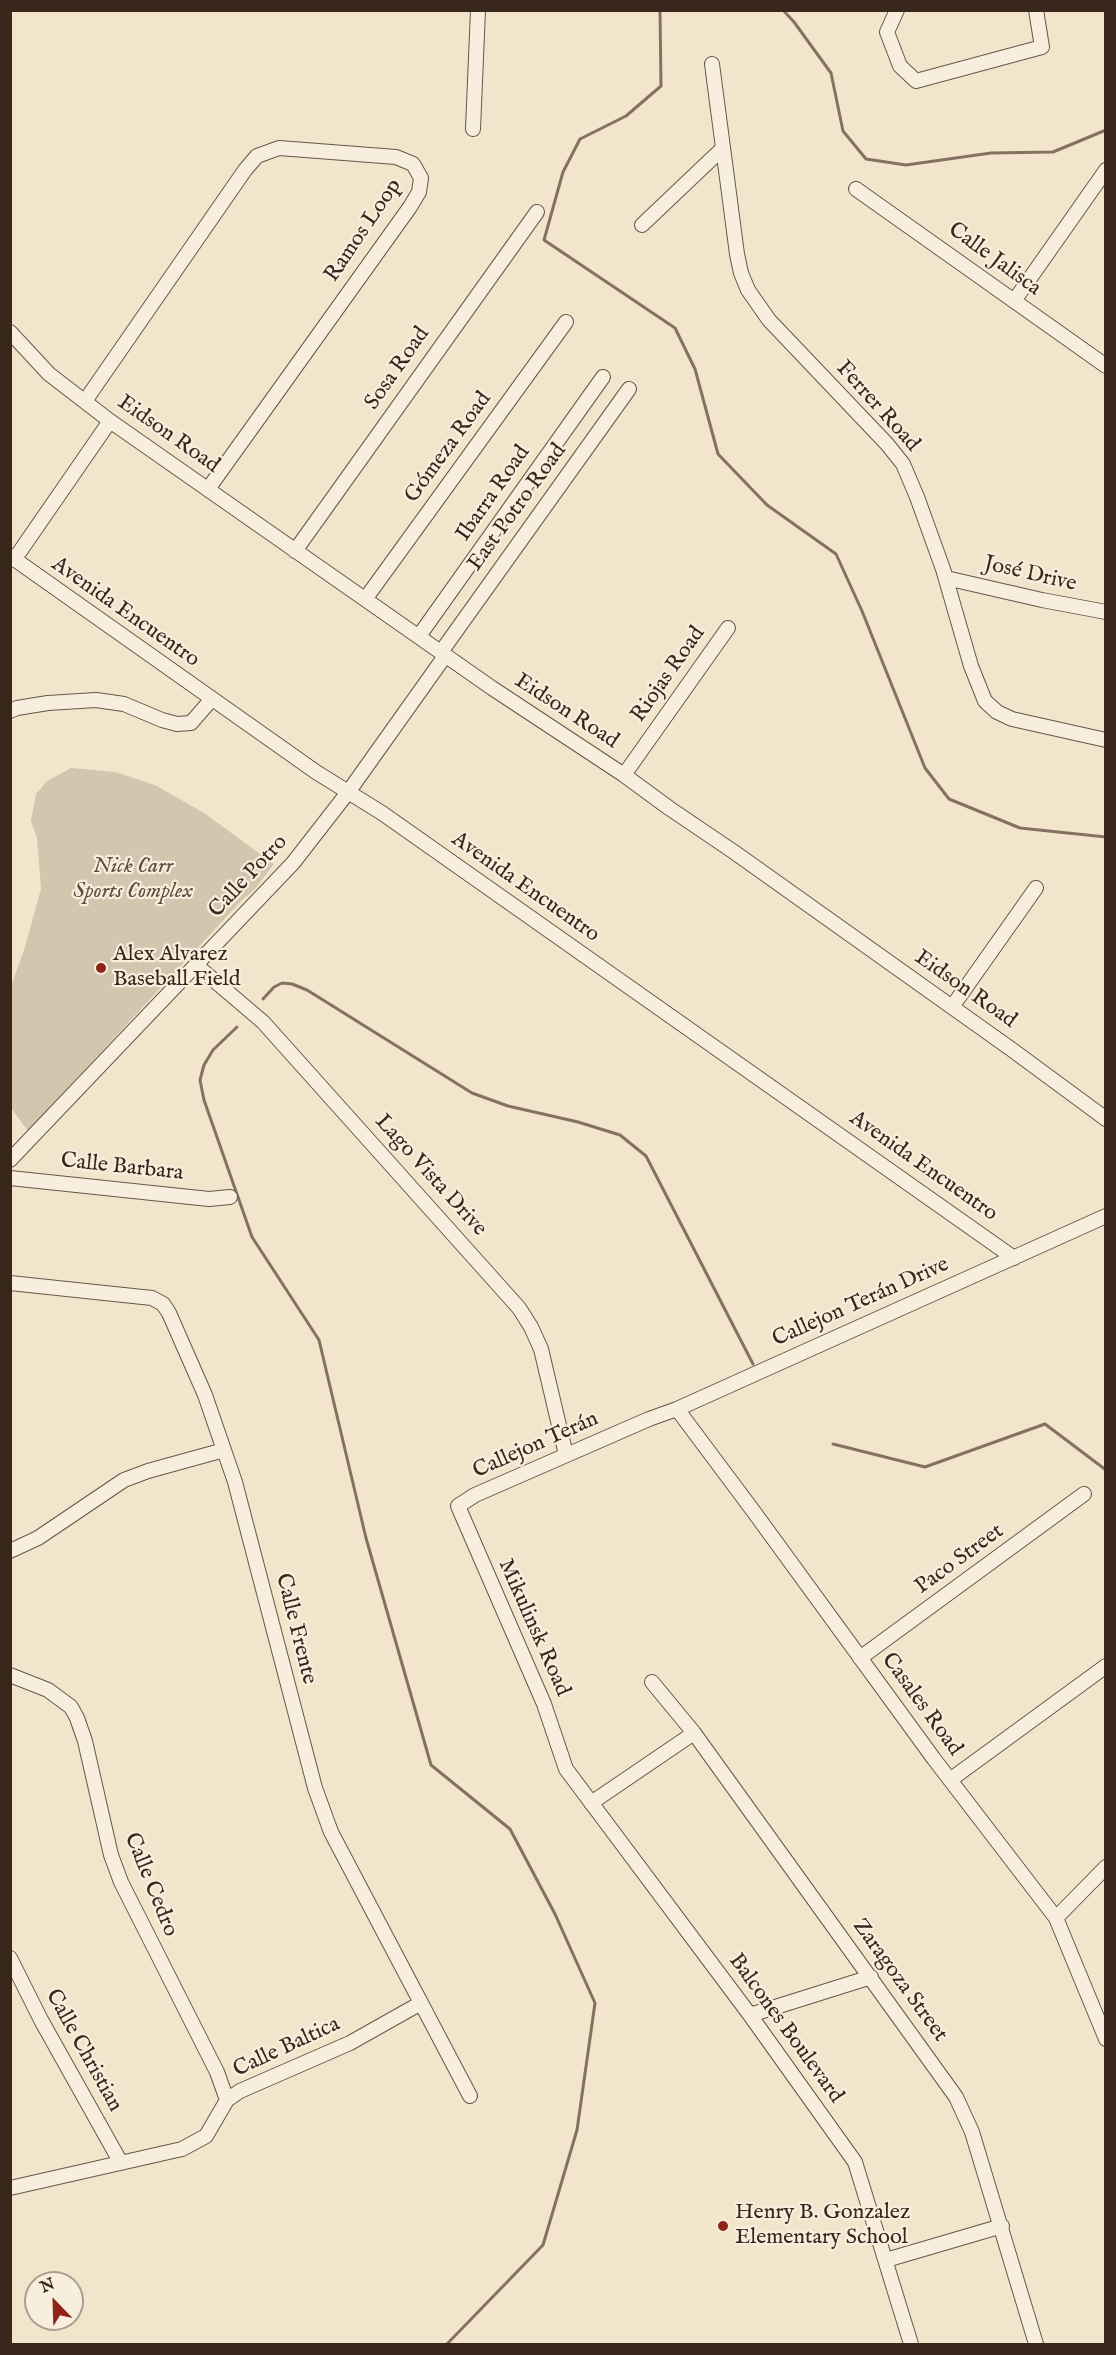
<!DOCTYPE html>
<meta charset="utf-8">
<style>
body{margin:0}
#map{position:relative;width:1116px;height:2355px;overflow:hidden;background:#f3e5cc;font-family:"IM FELL English",serif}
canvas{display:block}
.frame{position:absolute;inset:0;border:12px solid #3a271c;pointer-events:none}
.north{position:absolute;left:24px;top:2271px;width:60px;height:60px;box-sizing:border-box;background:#f7eede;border:2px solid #ab9e90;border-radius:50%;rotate:337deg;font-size:16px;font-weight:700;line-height:24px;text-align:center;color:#3a271c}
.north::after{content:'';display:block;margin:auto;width:21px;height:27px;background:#8f2418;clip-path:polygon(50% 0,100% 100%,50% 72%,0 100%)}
</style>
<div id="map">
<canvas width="1116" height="2355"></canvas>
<div class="frame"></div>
<div class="north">N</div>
</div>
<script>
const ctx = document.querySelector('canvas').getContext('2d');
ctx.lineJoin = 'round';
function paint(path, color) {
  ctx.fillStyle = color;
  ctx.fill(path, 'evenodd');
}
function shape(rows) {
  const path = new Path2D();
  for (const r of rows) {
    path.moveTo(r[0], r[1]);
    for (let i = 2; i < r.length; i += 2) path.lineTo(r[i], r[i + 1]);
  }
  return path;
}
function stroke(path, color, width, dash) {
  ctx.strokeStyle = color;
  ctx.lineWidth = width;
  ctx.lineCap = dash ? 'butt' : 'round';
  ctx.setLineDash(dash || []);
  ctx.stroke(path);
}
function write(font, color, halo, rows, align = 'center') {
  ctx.font = font + ' "IM FELL English",serif';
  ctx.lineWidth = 4.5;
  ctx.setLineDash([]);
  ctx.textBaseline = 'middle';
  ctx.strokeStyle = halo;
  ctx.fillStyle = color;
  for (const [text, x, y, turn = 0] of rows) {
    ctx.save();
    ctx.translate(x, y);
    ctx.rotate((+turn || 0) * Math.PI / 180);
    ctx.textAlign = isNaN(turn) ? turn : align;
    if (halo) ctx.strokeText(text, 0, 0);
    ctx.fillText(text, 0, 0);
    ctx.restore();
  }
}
paint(shape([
 [71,768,115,772,155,785,204,813,274,864,254,890,243,899,28,1131,11,1108,11,986,24,950,41,889,37,838,31,821,36,794,47,781]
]), '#d4c5ae');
stroke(shape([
 [660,10,661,86,626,116,580,139,563,172,544,240,675,328,695,369,718,454,767,505,836,554,862,611,925,768,949,799,1020,828,1106,837],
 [783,10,794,22,831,73,843,131,866,159,906,165,991,153,1053,152,1106,130],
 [263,999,274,987,282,983,292,984,307,990,472,1093,508,1106,578,1122,620,1135,646,1156,753,1364],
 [237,1027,213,1050,204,1065,200,1080,204,1100,252,1237,319,1340,366,1538,431,1765,510,1829,555,1914,595,2003,577,2130,543,2245,447,2344],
 [833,1444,925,1467,1045,1424,1106,1470]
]), '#837262', 3);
const minor = shape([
 [897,10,887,32,900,66,916,81,1042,47,1036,10],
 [712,64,737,254,741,273,748,290,769,320,887,444,903,464,917,497,943,569,971,666,985,701,997,712,1012,719,1106,740],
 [473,129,478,10],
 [856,189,1106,366],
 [642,225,722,149],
 [1014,301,1106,170],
 [10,332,49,374,110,421,492,688,624,775,669,808,734,852,1011,1049,1106,1119],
 [85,401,245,170,257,156,279,148,396,157,413,164,421,178,419,192,410,207,208,489],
 [295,551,537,212],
 [10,556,316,772,382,813,1014,1258],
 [14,560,110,421],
 [946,578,1042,600,1106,612],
 [366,598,566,322],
 [419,636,603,377],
 [441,652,629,389],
 [10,711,17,708,48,703,96,700,124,704,162,720,177,724,191,723,211,700],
 [624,775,728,628],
 [196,965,263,1022,519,1308,531,1327,541,1349,566,1455],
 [952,1007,1036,888],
 [10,1160,293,863,349,791,445,656],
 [10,1178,209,1199,230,1197],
 [10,1283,152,1298,163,1304,169,1313,205,1395,235,1482,315,1788,331,1832,470,2096],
 [677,1409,754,1512,934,1759,1056,1918,1106,2039],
 [10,1551,38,1538,124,1480,148,1471,224,1450],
 [860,1658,1084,1494],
 [10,1675,48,1690,71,1707,77,1718,85,1741,111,1855,121,1882,217,2072,227,2100],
 [652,1682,694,1733,956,2097,972,2132,1036,2344],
 [950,1780,1106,1666],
 [591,1803,694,1733],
 [1056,1918,1106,1867],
 [10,1958,41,2020,121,2163],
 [750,2015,871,1977],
 [10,2188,182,2149,206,2136,227,2100,240,2091,350,2043,421,2003],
 [886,2260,1002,2226],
 [911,2344,855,2162,750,2015,566,1769,544,1704,458,1506,475,1495,649,1419,677,1409,1106,1216]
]);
stroke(minor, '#685648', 16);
stroke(minor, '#f7eede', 14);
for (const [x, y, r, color] of [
 [101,968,6,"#8f2418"],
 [723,2226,6,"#8f2418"]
]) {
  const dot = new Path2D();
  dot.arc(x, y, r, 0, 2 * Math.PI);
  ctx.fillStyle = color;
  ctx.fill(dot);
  stroke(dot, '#f7eede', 2);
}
write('22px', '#3a271c', '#f7eede', [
 ["Ramos Loop",364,231,-56],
 ["Calle Jalisca",994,260,36],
 ["Sosa Road",398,369,-55],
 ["Ferrer Road",877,407,48],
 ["Eidson Road",168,435,35],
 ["Gómeza Road",449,448,-54],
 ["Ibarra Road",494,494,-55],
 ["East Potro Road",518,508,-54],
 ["José Drive",1030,575,13],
 ["Avenida Encuentro",125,613,35],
 ["Riojas Road",669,675,-55],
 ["Eidson Road",566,712,33],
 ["Calle Potro",249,877,-47],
 ["Avenida Encuentro",525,888,35],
 ["Eidson Road",965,990,35],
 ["Avenida Encuentro",923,1167,35],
 ["Calle Barbara",122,1168,6],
 ["Lago Vista Drive",430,1176,48],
 ["Callejon Terán Drive",861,1303,-24],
 ["Callejon Terán",536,1446,-24],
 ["Paco Street",960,1560,-36],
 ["Mikulinsk Road",533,1628,66],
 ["Calle Frente",295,1629,76],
 ["Casales Road",921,1705,54],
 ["Calle Cedro",150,1885,68],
 ["Zaragoza Street",899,1981,54],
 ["Balcones Boulevard",785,2029,54],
 ["Calle Baltica",287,2048,-25],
 ["Calle Christian",83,2051,61]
]);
write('italic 22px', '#604e40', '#f7eede', [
 ["Nick Carr",133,867],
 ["Sports Complex",133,892]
]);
write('22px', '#3a271c', '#f7eede', [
 ["Alex Alvarez",113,955],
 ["Baseball Field",113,980],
 ["Henry B. Gonzalez",735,2213],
 ["Elementary School",735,2238]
], 'left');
</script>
